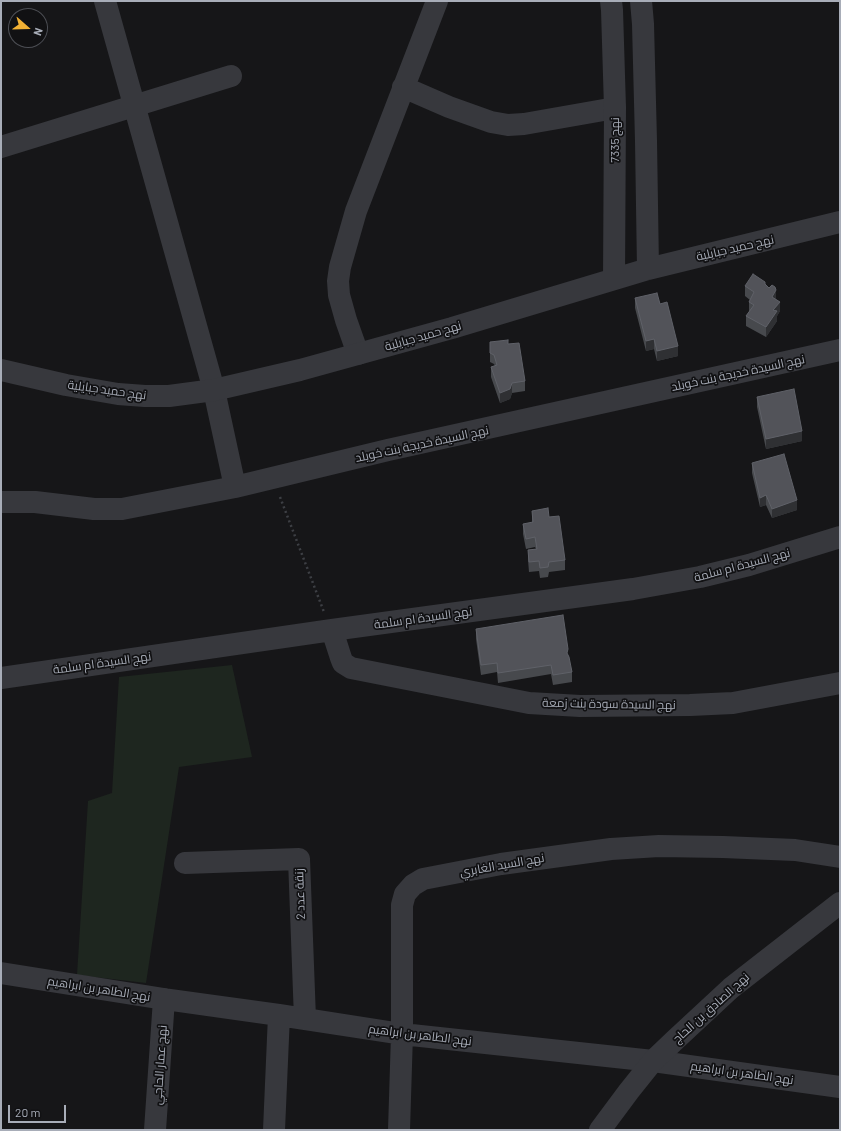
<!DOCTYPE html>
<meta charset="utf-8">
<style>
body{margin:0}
#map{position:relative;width:841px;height:1131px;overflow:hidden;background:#161618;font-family:Barlow,sans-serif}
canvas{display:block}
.frame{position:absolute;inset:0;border:2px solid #a8adb8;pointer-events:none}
.north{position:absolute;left:8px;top:8px;width:40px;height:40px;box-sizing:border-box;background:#111113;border:1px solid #4d4f55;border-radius:50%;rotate:110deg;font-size:11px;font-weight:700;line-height:16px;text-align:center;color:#a8adb8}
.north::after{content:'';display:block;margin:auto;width:14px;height:18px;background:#f2b134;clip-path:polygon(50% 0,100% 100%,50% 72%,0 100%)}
.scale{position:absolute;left:8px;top:1105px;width:58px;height:18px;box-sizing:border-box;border:2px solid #a8adb8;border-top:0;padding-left:5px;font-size:12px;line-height:14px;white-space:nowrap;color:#a8adb8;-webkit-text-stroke:3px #111113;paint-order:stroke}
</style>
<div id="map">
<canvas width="841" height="1131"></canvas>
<div class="frame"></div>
<div class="north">N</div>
<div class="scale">20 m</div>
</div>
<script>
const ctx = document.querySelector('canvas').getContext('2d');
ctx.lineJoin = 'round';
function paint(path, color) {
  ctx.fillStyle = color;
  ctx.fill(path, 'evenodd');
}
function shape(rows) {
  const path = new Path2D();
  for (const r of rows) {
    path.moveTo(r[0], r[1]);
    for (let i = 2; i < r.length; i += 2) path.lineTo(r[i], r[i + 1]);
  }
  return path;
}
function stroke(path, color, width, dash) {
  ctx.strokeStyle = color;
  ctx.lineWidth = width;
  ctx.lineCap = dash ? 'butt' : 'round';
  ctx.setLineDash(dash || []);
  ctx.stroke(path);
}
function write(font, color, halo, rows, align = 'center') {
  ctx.font = font + ' Barlow,Cairo,sans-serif';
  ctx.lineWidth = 3.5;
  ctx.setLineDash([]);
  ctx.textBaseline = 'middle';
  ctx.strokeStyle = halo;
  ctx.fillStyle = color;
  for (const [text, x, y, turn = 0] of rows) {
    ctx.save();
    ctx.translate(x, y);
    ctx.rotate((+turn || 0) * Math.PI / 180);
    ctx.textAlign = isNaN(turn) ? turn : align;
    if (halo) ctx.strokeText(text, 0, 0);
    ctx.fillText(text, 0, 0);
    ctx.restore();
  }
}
paint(shape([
 [232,665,252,757,179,767,146,983,77,975,88,801,112,793,119,677]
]), '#1e261f');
stroke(shape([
 [280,497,324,612]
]), '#3d3f44', 2.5, [2, 3]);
stroke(shape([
 [105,1,214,390,235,487],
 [403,87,449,107,491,122,508,125,524,124,615,108],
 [1,147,231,76],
 [358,354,346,320,339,295,338,281,340,267,356,211,437,1],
 [1,502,35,502,94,509,122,509,235,487,388,450,840,350],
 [332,630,341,658,343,663,351,668,529,703,580,706,690,705,733,703,840,683],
 [1,678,332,630,633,589,700,577,749,565,840,537],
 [185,863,299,859,305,1019],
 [1,973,164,999,279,1015,402,1034,653,1061,840,1087],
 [155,1130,164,999],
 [274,1130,279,1015],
 [399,1130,402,1034,402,905,405,894,413,885,423,879,501,864,611,849,659,846,723,847,795,850,840,857]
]), '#37383d', 22);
stroke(shape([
 [611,1,612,10,615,108,614,279],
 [641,1,643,24,646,141,648,269],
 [1,370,66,385,118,394,145,396,169,396,214,390,300,370,452,328,648,269,840,222],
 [600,1130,629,1091,653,1061,675,1040,731,988,840,903]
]), '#37383d', 22);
paint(shape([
 [765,284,776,299,780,311,777,316,777,321,766,337,746,326,746,316,749,312,749,302,750,300,745,296,745,286],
 [635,298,660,304,678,356,657,361,654,349,646,351,635,308],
 [490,342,508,344,525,381,525,391,512,393,510,399,500,403,491,377,491,367,495,366,494,364,490,362],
 [757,397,802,441,766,449,757,407],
 [752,463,797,510,772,518,766,505,760,507,752,473],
 [532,511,549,517,565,560,565,570,549,572,548,577,540,578,539,571,529,572,528,560,528,550,536,549,535,547,526,549,523,534,523,524,532,523],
 [476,629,568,655,572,672,572,682,553,685,551,674,498,683,497,672,481,675,476,639]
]), '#47494d');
paint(shape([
 [776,290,776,300,772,297],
 [780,302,780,311,777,316,777,321,766,337,766,327,773,310],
 [654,339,654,349,646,351,646,341],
 [678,346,678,356,657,361,657,351],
 [512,383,512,393,510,399,500,403,500,393],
 [802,431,802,441,766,449,766,439],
 [766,495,766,505,760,507,760,498],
 [797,500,797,510,772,518,772,509]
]), '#2f3033');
const building = shape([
 [753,274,765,282,765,284,769,288,772,285,775,287,776,290,772,297,780,302,773,310,777,311,766,327,746,316,754,305,749,302,754,292,745,286,753,274],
 [657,293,660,304,667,302,678,346,657,351,654,339,646,341,635,298,657,293],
 [508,340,508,344,519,343,525,381,512,383,510,389,500,393,491,367,497,365,494,355,490,353,490,342,508,340],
 [794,389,802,431,766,439,757,397,794,389],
 [784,454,797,500,772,509,766,495,760,498,752,463,784,454],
 [548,508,549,517,559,516,565,560,549,562,548,567,540,568,539,561,529,562,528,550,537,549,535,537,526,539,523,524,533,522,532,511,548,508],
 [563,615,568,649,567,653,569,657,572,672,553,675,551,665,498,673,497,663,481,665,476,629,563,615]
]);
paint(building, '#525359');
stroke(building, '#5f6168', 1);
write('12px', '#a8adb8', '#111113', [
 ["نهج 7335",615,140,-90],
 ["نهج حميد جبايلية",735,248,-13],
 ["نهج حميد جبايلية",423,336,-16],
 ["نهج السيدة خديجة بنت خويلد",738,373,-12],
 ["نهج حميد جبايلية",107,390,8],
 ["نهج السيدة خديجة بنت خويلد",422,444,-12],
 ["نهج السيدة ام سلمة",742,565,-15],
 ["نهج السيدة ام سلمة",423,618,-8],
 ["نهج السيدة ام سلمة",102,663,-8],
 ["نهج السيدة سودة بنت زمعة",609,704,1],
 ["نهج السيد الغابري",502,865,-10],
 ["زنقة عدد 2",300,894,-92],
 ["نهج الطاهر بن ابراهيم",99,989,9],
 ["نهج الصادق بن الحاج",711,1008,-42],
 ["نهج الطاهر بن ابراهيم",420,1035,7],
 ["نهج عمار الحاجي",160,1065,-86],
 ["نهج الطاهر بن ابراهيم",742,1073,8]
]);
</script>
